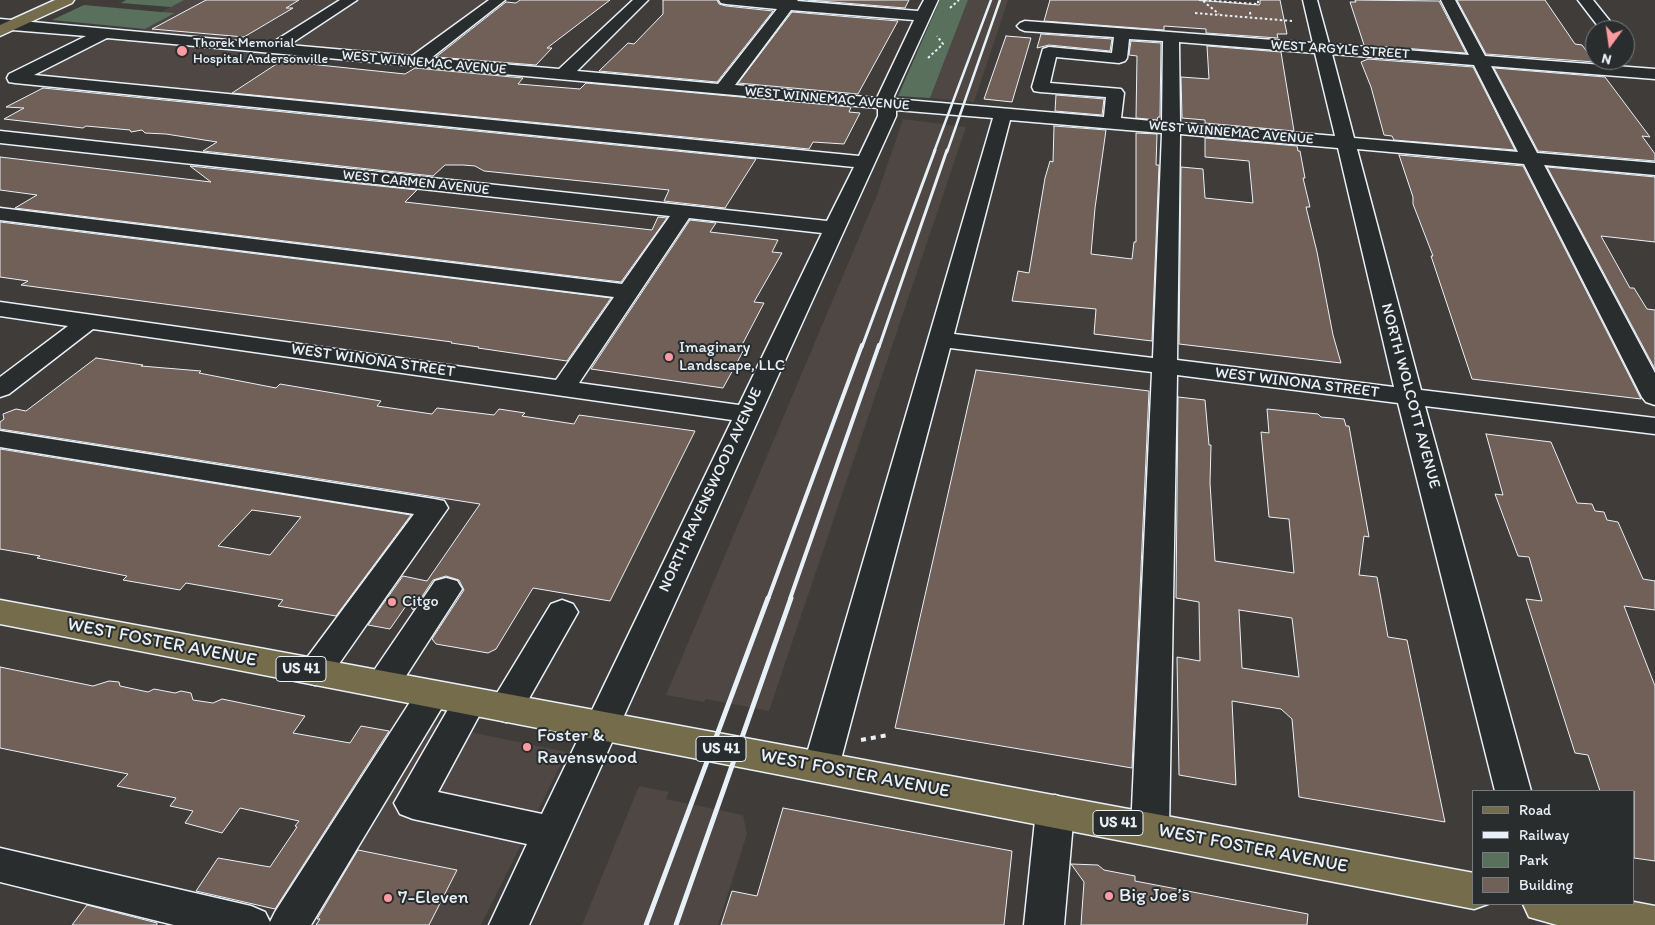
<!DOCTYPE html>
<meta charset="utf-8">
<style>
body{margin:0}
#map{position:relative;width:1655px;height:925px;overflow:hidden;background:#3f3c3a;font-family:Itim,sans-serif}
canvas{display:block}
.legend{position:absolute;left:1472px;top:790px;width:162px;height:115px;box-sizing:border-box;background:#2a2d2e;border:1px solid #767b7f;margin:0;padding:6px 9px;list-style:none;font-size:15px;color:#e8f1f8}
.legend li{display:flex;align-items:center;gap:10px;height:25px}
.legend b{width:25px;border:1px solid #767b7f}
.north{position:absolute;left:1585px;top:20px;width:50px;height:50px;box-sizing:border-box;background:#2a2d2e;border:1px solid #767b7f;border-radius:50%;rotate:194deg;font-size:14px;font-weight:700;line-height:20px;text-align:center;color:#e8f1f8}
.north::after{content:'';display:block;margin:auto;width:18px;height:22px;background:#ff9aa2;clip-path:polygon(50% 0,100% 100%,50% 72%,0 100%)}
</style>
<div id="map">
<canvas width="1655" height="925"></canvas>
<ul class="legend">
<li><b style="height:6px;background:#746c4b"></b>Road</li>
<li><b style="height:6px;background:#e8f1f8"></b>Railway</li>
<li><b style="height:14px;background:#58705c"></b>Park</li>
<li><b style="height:14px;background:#706057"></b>Building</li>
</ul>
<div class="north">N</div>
</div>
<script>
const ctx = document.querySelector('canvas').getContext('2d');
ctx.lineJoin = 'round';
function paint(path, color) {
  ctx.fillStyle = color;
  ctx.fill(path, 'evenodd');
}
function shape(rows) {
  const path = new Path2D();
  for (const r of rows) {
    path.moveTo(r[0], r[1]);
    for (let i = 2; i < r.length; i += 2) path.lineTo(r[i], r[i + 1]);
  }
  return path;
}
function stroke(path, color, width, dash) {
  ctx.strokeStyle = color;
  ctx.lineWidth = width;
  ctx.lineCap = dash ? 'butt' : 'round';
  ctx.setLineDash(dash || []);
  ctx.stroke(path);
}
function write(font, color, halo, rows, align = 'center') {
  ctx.font = font + ' Itim,sans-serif';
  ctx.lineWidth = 4;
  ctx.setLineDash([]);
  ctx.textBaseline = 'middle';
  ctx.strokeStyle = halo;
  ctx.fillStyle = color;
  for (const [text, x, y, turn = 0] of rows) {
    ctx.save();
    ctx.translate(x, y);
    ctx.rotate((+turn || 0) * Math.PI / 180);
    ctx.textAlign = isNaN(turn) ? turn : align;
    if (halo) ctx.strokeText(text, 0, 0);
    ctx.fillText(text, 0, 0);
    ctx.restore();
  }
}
paint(shape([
 [184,0,495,0,418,58,302,46,223,98,16,77,114,30,139,32,174,14,161,12],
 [968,0,1008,0,974,102,930,98],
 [903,119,966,127,769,711,706,699,704,702,666,695,877,195],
 [422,722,567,752,481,925,294,925],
 [639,786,669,792,666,799,743,815,747,834,718,925,582,925]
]), '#4e4743');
paint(shape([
 [126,0,184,0,171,7,121,3],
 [940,0,968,0,930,98,898,96],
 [84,5,161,12,175,13,145,29,52,20]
]), '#58705c');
const building = shape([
 [206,0,299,0,286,8,293,8,244,37,152,29,206,0],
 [520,0,610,0,547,48,552,48,536,65,436,57,506,2,516,3,520,0],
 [663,0,717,0,719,4,726,6,773,11,717,82,599,71,628,43,634,44,663,14,663,0],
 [808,0,909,0,905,8,808,0],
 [1050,0,1197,0,1259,5,1260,4,1260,0,1280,0,1287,34,1277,34,1278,38,1206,33,1206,29,1164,26,1164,30,1044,21,1050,0],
 [1355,0,1439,1,1466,53,1364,45,1350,2,1356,2,1355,0],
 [1457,0,1545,0,1575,44,1582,45,1595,62,1486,54,1457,0],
 [792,12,898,21,858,94,738,83,792,12],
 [1041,34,1112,39,1110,51,1049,45,1037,48,1041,34],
 [1006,36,1031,38,1012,102,984,99,1006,36],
 [1131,41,1161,43,1160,117,1158,117,1157,120,1136,118,1137,56,1129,55,1131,41],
 [1207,46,1281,52,1294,131,1205,123,1205,120,1182,118,1181,77,1209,79,1207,46],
 [1368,59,1473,67,1515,150,1394,140,1392,136,1384,135,1371,87,1361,62,1368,59],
 [281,61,405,74,415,68,523,78,518,84,580,89,586,83,851,107,849,112,860,113,844,144,813,142,809,149,232,93,281,61],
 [1494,68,1605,77,1650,137,1642,136,1655,154,1655,161,1538,151,1494,68],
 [43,88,756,159,725,208,664,201,669,190,484,171,475,166,463,165,445,165,433,176,203,151,217,142,166,134,145,133,142,130,131,132,130,130,86,126,83,128,4,119,24,108,6,107,43,88],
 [1056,95,1104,99,1102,115,1055,111,1056,95],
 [1054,126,1106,130,1095,208,1091,254,1132,259,1134,242,1136,242,1136,133,1157,134,1156,165,1159,165,1152,341,1094,334,1096,309,1012,301,1018,271,1029,273,1045,178,1050,161,1053,162,1054,126],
 [1205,138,1297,146,1298,151,1300,151,1305,178,1303,178,1310,207,1306,207,1317,252,1333,335,1341,363,1179,344,1181,167,1203,169,1205,198,1253,203,1249,161,1205,157,1205,138],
 [1399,155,1523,166,1641,399,1472,379,1431,256,1433,256,1413,204,1413,197,1399,155],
 [0,157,211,182,190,166,417,190,405,202,652,230,658,217,667,218,621,282,15,208,37,195,0,190,0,157],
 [1547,167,1655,177,1655,242,1601,236,1630,288,1634,288,1647,309,1655,310,1655,369,1547,167],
 [690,220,716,223,710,232,778,240,772,252,782,253,754,302,764,303,742,345,746,346,723,388,591,369,690,220],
 [0,222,611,298,567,361,478,348,479,347,451,343,452,342,21,285,28,281,0,277,0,222],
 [96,358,143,365,141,366,201,371,199,373,276,388,280,384,381,401,377,406,432,414,437,408,494,415,499,409,525,413,522,416,574,424,579,415,695,431,610,601,533,588,496,649,488,653,436,644,432,639,464,590,459,580,446,576,433,580,413,610,408,603,390,629,368,625,403,576,427,581,480,504,0,429,0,422,4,419,3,414,16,409,26,411,96,358],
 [976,370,1149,391,1132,768,895,728,976,370],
 [1178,397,1205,400,1209,445,1211,445,1210,483,1215,561,1294,573,1289,519,1269,517,1261,432,1269,433,1267,409,1318,414,1321,417,1344,419,1346,426,1349,426,1369,537,1364,536,1359,575,1377,577,1388,637,1407,640,1445,822,1299,797,1292,719,1281,709,1232,701,1236,785,1179,775,1177,657,1200,661,1199,602,1176,598,1178,397],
 [1239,610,1292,618,1299,677,1242,668,1239,610],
 [1486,434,1551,442,1577,503,1592,504,1595,511,1604,512,1607,520,1618,522,1643,579,1655,581,1655,610,1624,606,1655,686,1655,861,1634,858,1634,791,1600,791,1588,755,1575,753,1526,599,1542,601,1529,557,1518,556,1495,494,1503,495,1486,434],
 [0,449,411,515,336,616,278,606,283,600,186,583,180,590,123,580,127,576,37,558,40,556,0,549,0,449],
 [252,510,301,517,270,555,218,546,252,510],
 [0,667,93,686,109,681,119,682,120,686,148,692,154,689,175,693,181,691,191,693,193,700,213,703,222,699,305,716,293,733,350,743,361,726,389,731,275,909,196,891,218,858,270,867,297,827,295,826,299,821,240,808,222,833,185,823,193,811,170,806,176,798,117,786,128,774,0,748,0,667],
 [783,808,1012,851,1004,925,721,925,732,891,757,896,783,808],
 [358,850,457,870,429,925,316,925,320,919,317,919,358,850],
 [1071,864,1098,865,1104,870,1135,876,1135,881,1308,914,1307,925,1081,925,1084,882,1071,864],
 [87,905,157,923,157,925,72,925,87,905]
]);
paint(building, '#706057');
stroke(building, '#e8f1f8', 1);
const minor = shape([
 [340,0,357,0,289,45,412,56,489,0,505,0,431,58,559,69,633,0,648,0,577,71,718,84,777,9,726,4,721,3,719,0,798,0,797,1,918,11,924,0,938,0,894,96,894,99,1104,117,1106,97,1040,92,1034,91,1032,87,1043,49,1049,47,1112,53,1114,37,1025,31,1020,29,1017,26,1020,23,1025,21,1313,43,1303,0,1317,0,1329,44,1469,55,1441,0,1455,0,1485,56,1655,69,1655,79,1491,66,1537,153,1655,163,1655,175,1544,165,1655,373,1655,405,1646,402,1642,397,1524,164,1357,149,1421,390,1655,418,1655,434,1425,406,1531,791,1495,791,1398,403,1177,375,1169,829,1163,841,1150,845,1137,841,1131,829,1152,372,950,348,839,767,834,778,821,782,808,778,803,767,993,118,896,110,896,116,529,925,489,925,527,844,413,819,400,814,394,803,458,692,470,688,482,692,487,701,438,792,542,814,732,420,93,329,9,394,0,397,0,377,68,326,0,316,0,302,556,380,614,297,0,220,0,208,622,284,670,216,0,143,0,131,827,221,854,167,15,83,9,82,7,78,9,74,86,36,0,29,0,19,270,44,340,0],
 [791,10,914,20,877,98,735,85,791,10],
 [107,38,878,108,878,116,859,156,34,75,107,38],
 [1129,39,1163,41,1162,122,1121,118,1124,93,1121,89,1050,83,1056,57,1119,63,1125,61,1127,58,1129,39],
 [1179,42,1315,53,1335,136,1180,123,1179,42],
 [1332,54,1474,65,1518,152,1354,138,1332,54],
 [1010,120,1162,133,1153,358,954,334,1010,120],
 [1180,134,1338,148,1394,387,1177,360,1180,134],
 [689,218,822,233,739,405,579,383,689,218],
 [1578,0,1593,0,1617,30,1601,30,1578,0],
 [0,431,434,499,444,501,448,508,327,681,315,685,303,681,298,672,303,663,414,514,0,447,0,431],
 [446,578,457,581,462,589,395,693,383,697,371,693,366,684,371,675,435,581,446,578],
 [562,600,573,604,578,612,518,718,506,722,494,718,489,708,494,698,551,604,562,600],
 [433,681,445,685,450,694,311,925,174,925,0,882,0,848,251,906,265,912,270,922,275,912,421,685,433,681],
 [1055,795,1068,800,1074,811,1064,925,1024,925,1036,811,1042,800,1055,795]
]);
const major = shape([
 [55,0,74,0,72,3,0,36,0,25,55,0],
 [0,600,1474,873,1474,904,1488,904,1474,909,0,624,0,600],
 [1634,902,1655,906,1655,925,1557,925,1529,917,1523,904,1634,902]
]);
stroke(minor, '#e8f1f8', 3);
stroke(major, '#e8f1f8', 3);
stroke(shape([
 [1199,0,1258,4,1258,0],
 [1203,1,1219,14],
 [950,8,959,0],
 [1250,12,1251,18],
 [1195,13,1292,21],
 [928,58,943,44,937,36]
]), '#e8f1f8', 2, [2.5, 2.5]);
stroke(shape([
 [861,740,888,735]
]), '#e8f1f8', 4, [5, 5]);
paint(minor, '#2a2d2e');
paint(major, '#746c4b');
stroke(shape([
 [934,152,991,0],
 [947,152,1000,0]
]), '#e8f1f8', 2.5);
stroke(shape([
 [862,347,935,150],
 [879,347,947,150]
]), '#e8f1f8', 3);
stroke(shape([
 [768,599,862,345],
 [790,599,879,345]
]), '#e8f1f8', 4);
stroke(shape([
 [646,925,768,598],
 [676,925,791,598]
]), '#e8f1f8', 5);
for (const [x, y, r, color] of [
 [182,51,6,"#ff9aa2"],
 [669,357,5,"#ff9aa2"],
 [392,602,5,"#ff9aa2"],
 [527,747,5,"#ff9aa2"],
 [1109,896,5,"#ff9aa2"],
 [388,898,5,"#ff9aa2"]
]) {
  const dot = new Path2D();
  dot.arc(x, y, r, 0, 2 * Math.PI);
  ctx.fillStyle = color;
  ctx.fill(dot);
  stroke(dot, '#2a2d2e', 2);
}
write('14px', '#e8f1f8', '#2a2d2e', [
 ["Thorek Memorial",193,43],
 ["Hospital Andersonville",193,59]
], 'left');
write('14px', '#e8f1f8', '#2a2d2e', [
 ["WEST ARGYLE STREET",1340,50,4],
 ["WEST WINNEMAC AVENUE",424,63,5],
 ["WEST WINNEMAC AVENUE",827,99,5],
 ["WEST WINNEMAC AVENUE",1231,133,5],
 ["WEST CARMEN AVENUE",416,183,6]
]);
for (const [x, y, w] of [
 [301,669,50],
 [721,749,50],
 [1118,823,50]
]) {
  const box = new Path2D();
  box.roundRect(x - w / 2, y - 12.5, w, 25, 4);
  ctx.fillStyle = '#2a2d2e';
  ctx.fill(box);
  stroke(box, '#e8f1f8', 1);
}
write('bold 15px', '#e8f1f8', null, [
 ["US 41",301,669],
 ["US 41",721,749],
 ["US 41",1118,823]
]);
write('16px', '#e8f1f8', '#2a2d2e', [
 ["Imaginary",679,348],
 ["Landscape, LLC",679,366],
 ["Citgo",402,602]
], 'left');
write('16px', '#e8f1f8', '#2a2d2e', [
 ["WEST WINONA STREET",373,361,8],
 ["WEST WINONA STREET",1297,383,7],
 ["NORTH WOLCOTT AVENUE",1410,396,75],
 ["NORTH RAVENSWOOD AVENUE",711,490,-65]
]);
write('19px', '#e8f1f8', '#2a2d2e', [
 ["WEST FOSTER AVENUE",162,643,11],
 ["WEST FOSTER AVENUE",855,774,11],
 ["WEST FOSTER AVENUE",1253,849,11]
]);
write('19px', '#e8f1f8', '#2a2d2e', [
 ["Foster &",537,736],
 ["Ravenswood",537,758],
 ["Big Joe’s",1119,896],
 ["7-Eleven",398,898]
], 'left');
</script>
